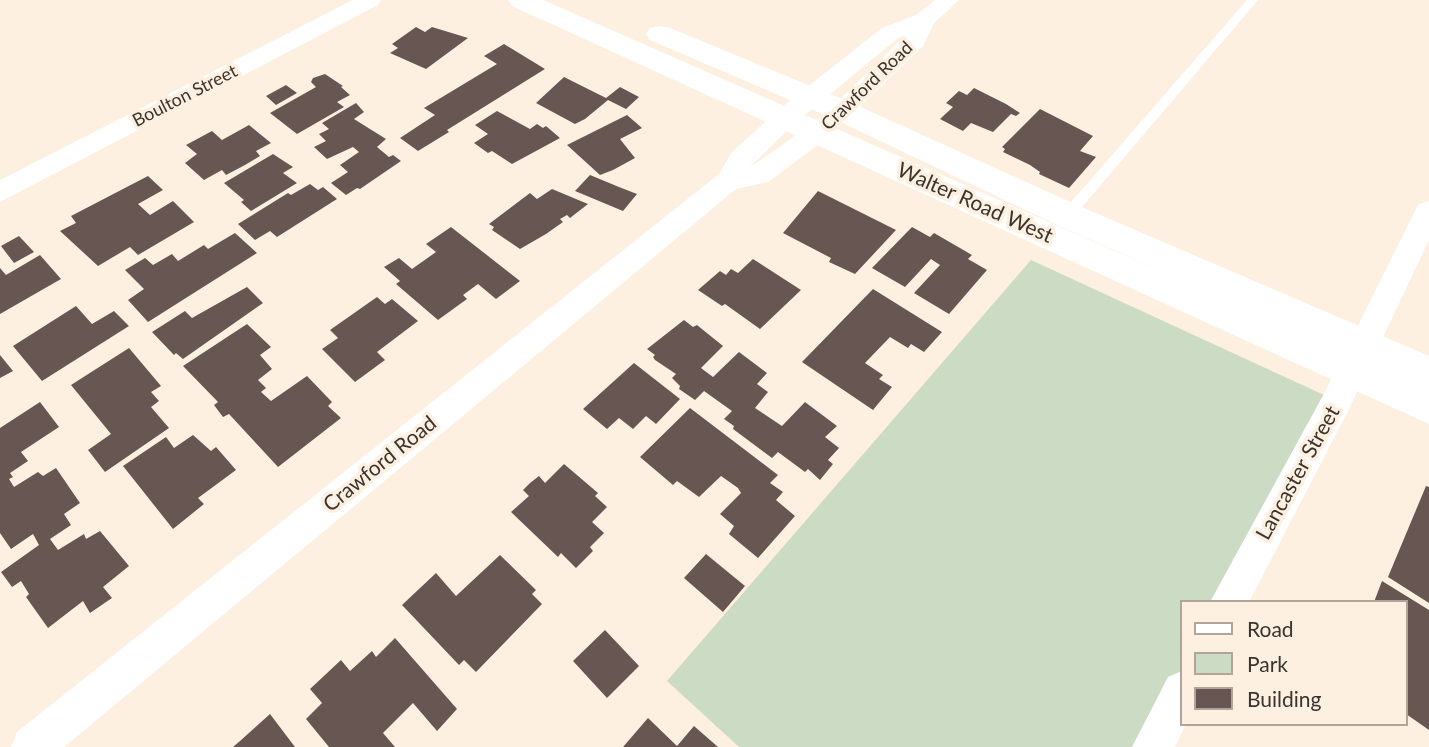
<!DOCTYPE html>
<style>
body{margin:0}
#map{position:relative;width:1429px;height:747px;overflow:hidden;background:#fdf0e1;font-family:Lato,sans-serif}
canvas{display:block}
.legend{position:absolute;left:1180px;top:600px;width:228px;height:126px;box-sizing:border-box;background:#fdf0e1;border:2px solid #afa599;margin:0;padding:9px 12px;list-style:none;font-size:21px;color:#39342e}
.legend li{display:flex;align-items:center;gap:14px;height:35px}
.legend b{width:35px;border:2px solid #afa599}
</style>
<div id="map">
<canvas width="1429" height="747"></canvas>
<ul class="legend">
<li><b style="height:9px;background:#fff"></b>Road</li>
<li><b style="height:19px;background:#ccdbc4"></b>Park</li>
<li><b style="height:19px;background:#685652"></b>Building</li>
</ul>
</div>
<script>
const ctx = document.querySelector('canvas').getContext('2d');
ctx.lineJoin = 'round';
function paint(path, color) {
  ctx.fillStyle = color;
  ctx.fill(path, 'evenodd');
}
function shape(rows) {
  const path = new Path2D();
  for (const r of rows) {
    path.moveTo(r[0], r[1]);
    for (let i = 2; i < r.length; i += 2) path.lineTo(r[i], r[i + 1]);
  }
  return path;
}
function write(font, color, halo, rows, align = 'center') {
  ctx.font = font + ' Lato,sans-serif';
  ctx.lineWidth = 7;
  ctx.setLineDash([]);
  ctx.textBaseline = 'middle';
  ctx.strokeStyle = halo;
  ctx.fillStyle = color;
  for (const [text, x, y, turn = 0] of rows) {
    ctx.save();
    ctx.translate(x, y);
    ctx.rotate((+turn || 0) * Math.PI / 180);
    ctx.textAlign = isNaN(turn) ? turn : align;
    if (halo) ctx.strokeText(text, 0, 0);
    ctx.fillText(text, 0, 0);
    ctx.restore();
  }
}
paint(shape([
 [1031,260,1337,401,1229,602,1182,602,1182,691,1153,747,739,747,667,681]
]), '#ccdbc4');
paint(shape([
 [416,27,425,32,432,27,468,38,426,69,390,53,398,48,392,44],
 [504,44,545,69,447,130,449,132,418,151,400,138,435,115,424,108,497,64,484,56],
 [325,74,343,86,341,87,350,95,337,102,344,107,297,134,270,113,316,87,311,82,313,78],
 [564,77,606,98,620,87,639,97,626,109,608,100,585,119,575,124,536,103],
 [286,85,297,93,276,105,266,96],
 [974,88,1006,104,1020,113,1016,116,1011,114,993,132,971,123,963,131,940,119,953,107,946,103,959,91,967,95],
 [356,103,364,112,354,119,386,139,377,147,389,157,393,155,401,161,360,189,357,188,346,195,331,183,348,172,340,165,359,152,353,147,327,159,314,147,326,141,319,134,329,129,322,123],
 [1040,109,1093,136,1080,151,1096,157,1069,188,1039,174,1040,172,1030,165,1003,152,1005,149,1002,147],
 [497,111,530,129,537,124,543,128,546,126,560,138,512,164,492,151,488,153,474,143,488,134,475,125],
 [627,115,642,128,620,139,635,158,613,170,600,175,567,145],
 [249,125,271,143,256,151,260,156,245,165,226,175,222,170,204,180,185,163,197,154,186,145,212,131,222,140],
 [273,154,293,167,283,173,297,183,251,211,241,202,244,200,224,183],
 [590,175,619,187,637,194,623,211,575,191],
 [148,176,163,190,138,204,150,215,173,201,194,222,138,255,130,247,98,266,60,231,76,223,71,216],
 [310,184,318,190,323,187,337,199,277,237,270,231,255,240,238,224,288,193,291,195],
 [552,189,588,204,570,218,567,215,560,219,563,222,546,234,520,249,492,230,494,227,489,224,530,193,537,199],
 [818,191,896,230,855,274,829,262,831,258,783,233],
 [451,227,520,281,496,299,478,284,463,295,467,299,438,320,396,284,400,281,384,267,399,258,412,269,436,252,426,244],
 [912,227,930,237,934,233,972,255,968,259,987,270,949,314,914,293,940,265,931,259,905,287,872,268],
 [235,233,257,253,148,322,128,300,144,289,125,270,145,258,153,265,172,254,178,261,204,245,208,249],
 [19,236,34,252,14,263,1,246],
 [40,255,61,279,0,314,0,268,6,275],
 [753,259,801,290,760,329,725,304,722,306,698,290,720,271,726,275,731,269,738,273],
 [247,287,263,303,183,359,176,353,174,355,152,332,185,311,192,318],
 [873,289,942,332,924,352,911,344,908,348,890,337,865,363,883,375,879,379,892,387,873,410,802,362],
 [377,297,385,304,392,299,418,321,377,352,385,360,355,382,322,349,338,338,330,330],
 [76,306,92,324,114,311,129,326,42,381,13,346],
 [684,320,693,327,697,325,723,346,701,368,713,377,739,352,767,373,757,384,768,392,755,408,782,426,805,402,837,426,825,437,839,448,828,460,833,464,820,480,808,469,805,472,778,452,772,458,733,429,734,426,724,419,732,411,704,391,695,400,679,389,680,386,672,378,676,374,655,360,653,357,655,355,647,349],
 [247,324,271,347,260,355,272,369,258,380,266,388,261,392,271,401,307,376,332,402,328,406,341,418,278,467,229,414,223,417,214,405,218,402,183,366],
 [129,348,161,386,151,392,159,401,151,407,169,428,105,472,88,450,111,434,71,385],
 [0,355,13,371,0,378],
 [634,363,680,399,656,424,646,416,633,429,619,418,607,429,583,409],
 [40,402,59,427,21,452,28,461,10,473,13,477,9,479,14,487,38,472,43,476,56,468,80,503,64,514,71,525,50,539,58,550,84,534,86,539,100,531,129,566,103,587,112,598,90,613,83,601,48,628,26,597,29,594,21,581,12,587,1,572,39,545,33,534,11,549,0,533,0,428],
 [690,408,778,475,770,483,783,492,776,500,795,516,758,558,729,534,734,526,720,514,741,493,738,488,721,476,699,497,677,481,673,485,640,457],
 [193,435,211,451,216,447,236,470,198,498,204,504,173,529,123,466,166,437,174,448],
 [564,464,598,493,595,496,607,507,592,522,604,533,590,547,593,551,576,568,561,553,558,557,511,512,529,496,523,490,530,483,539,476,545,483],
 [1426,486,1429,487,1429,603,1388,577],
 [706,554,745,586,723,612,684,578],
 [500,555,536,590,532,594,542,604,476,672,464,660,459,665,402,605,436,573,456,596],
 [1382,581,1429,610,1429,730,1406,714,1406,602,1374,602],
 [605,630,639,666,607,698,573,661],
 [395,638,457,709,437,731,413,703,383,733,395,747,329,747,306,719,322,703,310,689,341,660,350,671,372,651,376,657],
 [270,714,295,747,233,747,240,741],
 [648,718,677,746,694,726,718,747,623,747]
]), '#685652');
paint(shape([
 [1247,0,1258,0,1082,207,1066,223,1056,223,1054,219,1056,215,1072,201,1247,0]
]), '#fff');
paint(shape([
 [353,0,381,0,378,5,0,202,0,180,353,0],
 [935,0,959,0,934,23,923,46,826,139,768,182,736,189,64,747,11,747,17,732,719,174,732,152,777,111,882,28,916,15,935,0],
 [906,35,834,105,808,127,749,168,795,123,898,38,906,35],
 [1429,201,1429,240,1348,411,1249,602,1210,602,1326,390,1415,211,1419,204,1429,201],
 [1182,671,1182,724,1186,724,1175,747,1132,747,1168,677,1182,671]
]), '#fff');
paint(shape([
 [508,0,543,0,1213,294,1053,223,832,118,650,40,646,34,650,28,660,26,670,28,854,104,1077,205,1429,356,1429,424,512,6,508,0]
]), '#fff');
write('18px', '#39342e', '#fdf0e1', [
 ["Crawford Road",867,86,-44],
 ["Boulton Street",185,96,-27]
]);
write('21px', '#39342e', '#fdf0e1', [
 ["Walter Road West",975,203,24],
 ["Crawford Road",380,464,-39],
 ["Lancaster Street",1298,473,-61]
]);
</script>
